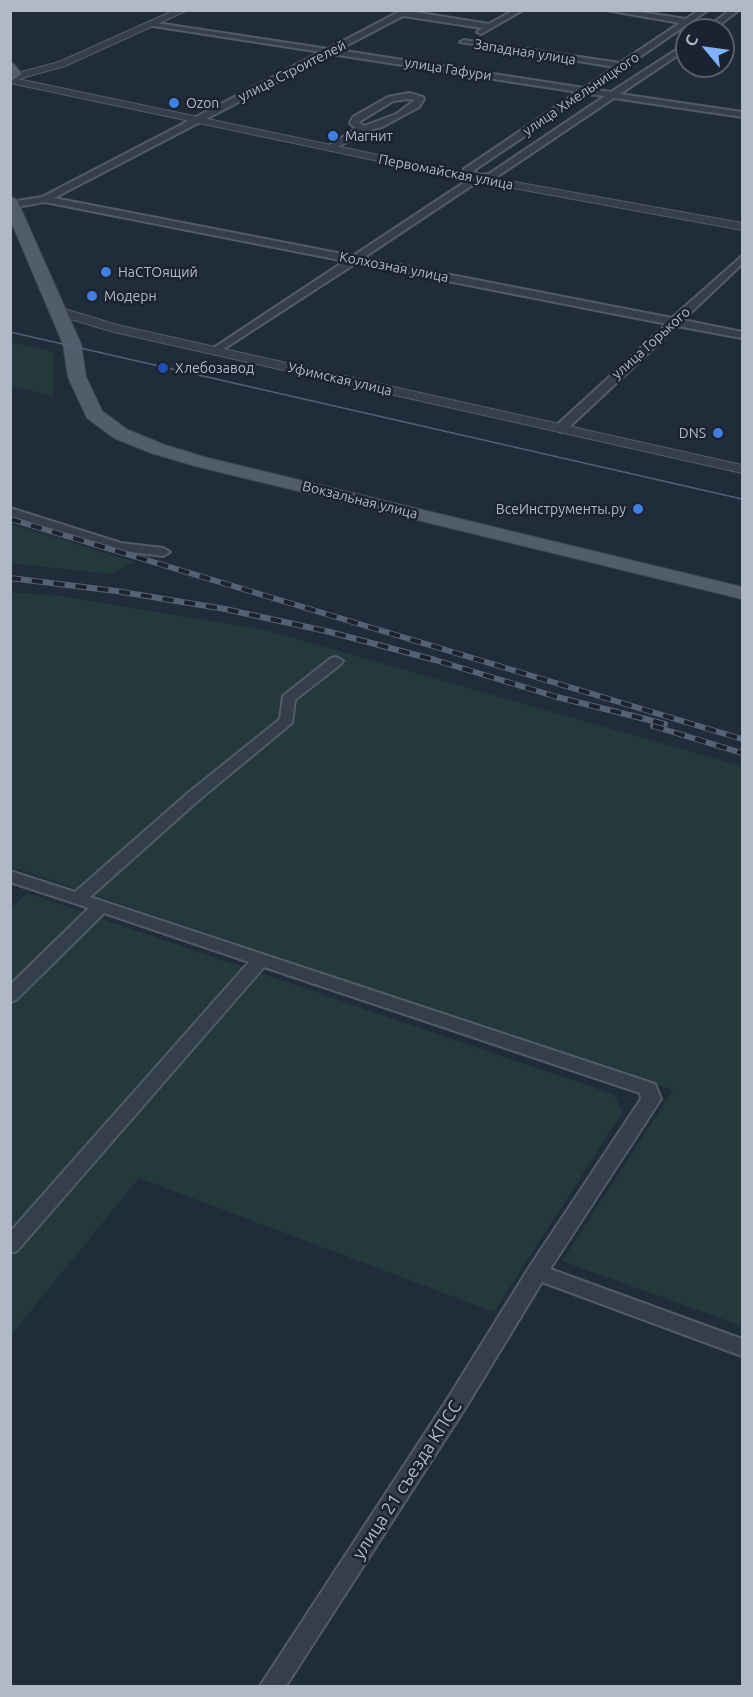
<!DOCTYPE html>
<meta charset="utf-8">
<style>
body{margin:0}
#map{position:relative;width:753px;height:1697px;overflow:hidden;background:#212c3b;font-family:Ubuntu,sans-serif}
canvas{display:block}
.frame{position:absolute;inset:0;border:12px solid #afb9c7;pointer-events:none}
.north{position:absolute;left:675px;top:18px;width:60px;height:60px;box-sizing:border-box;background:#1a232f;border:2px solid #565f6c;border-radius:50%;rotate:299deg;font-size:16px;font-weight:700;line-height:24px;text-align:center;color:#afb9c7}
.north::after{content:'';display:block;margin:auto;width:21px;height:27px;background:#80b1fb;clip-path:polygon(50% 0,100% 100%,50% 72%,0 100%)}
</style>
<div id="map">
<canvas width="753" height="1697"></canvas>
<div class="frame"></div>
<div class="north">С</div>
</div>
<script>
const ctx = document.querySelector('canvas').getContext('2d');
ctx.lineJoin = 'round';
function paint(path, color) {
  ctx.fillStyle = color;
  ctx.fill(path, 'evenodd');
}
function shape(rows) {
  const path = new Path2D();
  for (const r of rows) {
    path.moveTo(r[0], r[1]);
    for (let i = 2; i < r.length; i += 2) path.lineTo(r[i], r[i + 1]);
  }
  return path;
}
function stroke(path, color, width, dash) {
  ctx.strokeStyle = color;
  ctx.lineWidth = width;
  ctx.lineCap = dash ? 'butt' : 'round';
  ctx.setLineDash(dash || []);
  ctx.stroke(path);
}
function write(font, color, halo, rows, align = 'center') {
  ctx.font = font + ' Ubuntu,sans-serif';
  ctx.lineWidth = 5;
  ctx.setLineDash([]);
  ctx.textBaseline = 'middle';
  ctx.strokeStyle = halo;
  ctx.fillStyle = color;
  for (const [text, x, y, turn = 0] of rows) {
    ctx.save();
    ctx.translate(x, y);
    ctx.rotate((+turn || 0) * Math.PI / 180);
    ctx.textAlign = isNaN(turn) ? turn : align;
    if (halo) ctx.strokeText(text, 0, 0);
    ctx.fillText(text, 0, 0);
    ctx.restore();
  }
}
paint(shape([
 [11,342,54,352,53,396,11,386],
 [11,524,135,562,111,574,11,563],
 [11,592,60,596,262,629,742,766,742,1326,562,1261,673,1090,11,867],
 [27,893,615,1095,622,1113,494,1312,139,1178,11,1335,10,909]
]), '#23393c');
const minor = shape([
 [402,10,489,24,514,10,523,10,481,34,477,32,482,28,403,16,338,50,584,88,615,67,460,42,464,40,620,63,680,23,606,10,627,10,686,19,699,10,708,10,593,89,611,92,687,43,687,49,620,94,742,112,742,117,614,98,495,178,480,180,363,258,672,318,742,256,742,264,683,320,742,332,742,338,677,326,565,431,561,432,555,428,557,425,667,324,356,263,216,354,210,351,212,349,345,261,45,202,10,208,10,202,42,197,321,52,153,26,150,26,150,22,328,49,402,10],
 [331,54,578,92,464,169,464,173,471,178,353,256,54,198,331,54],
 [587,94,605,96,489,174,479,175,473,171,587,94],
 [730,10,739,10,713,30,704,30,730,10],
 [409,93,423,97,424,99,419,107,382,127,365,131,333,150,325,148,356,129,350,123,353,117,388,97,409,93],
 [409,99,415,100,396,114,364,126,359,122,393,101,409,99],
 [10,508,121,543,163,548,170,552,163,556,114,550,10,516,10,508],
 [336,657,343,661,341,664,295,700,292,723,200,799,90,897,655,1084,661,1099,550,1269,742,1339,742,1356,542,1282,466,1407,286,1686,260,1686,450,1395,530,1266,641,1099,640,1093,264,967,17,1251,10,1253,10,1232,249,962,104,913,16,1000,10,1002,10,985,89,908,10,882,10,871,75,892,188,793,280,719,283,696,331,658,336,657]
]);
const tertiary = shape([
 [175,10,188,10,65,66,18,79,459,172,742,223,742,230,459,178,10,83,10,75,59,62,175,10],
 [55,306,117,325,742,465,742,473,114,332,50,313,49,310,55,306]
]);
const primary = shape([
 [10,63,14,64,22,74,10,82,10,63],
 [10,196,17,200,81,344,86,377,102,411,128,430,165,445,208,458,742,587,742,599,195,466,151,453,114,438,87,418,68,377,63,344,10,219,10,196]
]);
stroke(minor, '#525c68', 4);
stroke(tertiary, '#525c68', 2);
stroke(primary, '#3e4754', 2);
paint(minor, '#353e4b');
paint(tertiary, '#353e4b');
paint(primary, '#525d6b');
stroke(shape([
 [10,332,742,499]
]), '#566272', 1.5);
const rail = shape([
 [10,519,742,739],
 [10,578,116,591,225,609,330,632,435,660,557,697,665,724],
 [653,726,742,753]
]);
stroke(rail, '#566272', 6);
stroke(rail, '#1a232f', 4, [11]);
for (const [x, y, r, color] of [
 [174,103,6,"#3f7fe0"],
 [333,136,6,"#3f7fe0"],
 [106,272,6,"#3f7fe0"],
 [92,296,6,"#3f7fe0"],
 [163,368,6,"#1a4fb4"],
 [718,433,6,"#3f7fe0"],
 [638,509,6,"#3f7fe0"]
]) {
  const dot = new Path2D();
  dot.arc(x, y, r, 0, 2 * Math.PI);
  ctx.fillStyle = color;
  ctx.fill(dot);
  stroke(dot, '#1a232f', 2);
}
write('14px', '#afb9c7', '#1a232f', [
 ["Западная улица",525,52,9],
 ["улица Гафури",448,69,9],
 ["улица Строителей",292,71,-27],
 ["улица Хмельницкого",581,94,-34],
 ["Первомайская улица",446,172,11],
 ["Колхозная улица",394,267,11],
 ["улица Горького",651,343,-42],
 ["Уфимская улица",340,379,13],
 ["Вокзальная улица",360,500,14]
]);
write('14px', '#afb9c7', '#1a232f', [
 ["Ozon",186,103],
 ["Магнит",345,136],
 ["НаСТОящий",118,272],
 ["Модерн",104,296],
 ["Хлебозавод",175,368],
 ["DNS",706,433,"right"],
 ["ВсеИнструменты.ру",626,509,"right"]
], 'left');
write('18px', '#afb9c7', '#1a232f', [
 ["улица 21 съезда КПСС",407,1480,-57]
]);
</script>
